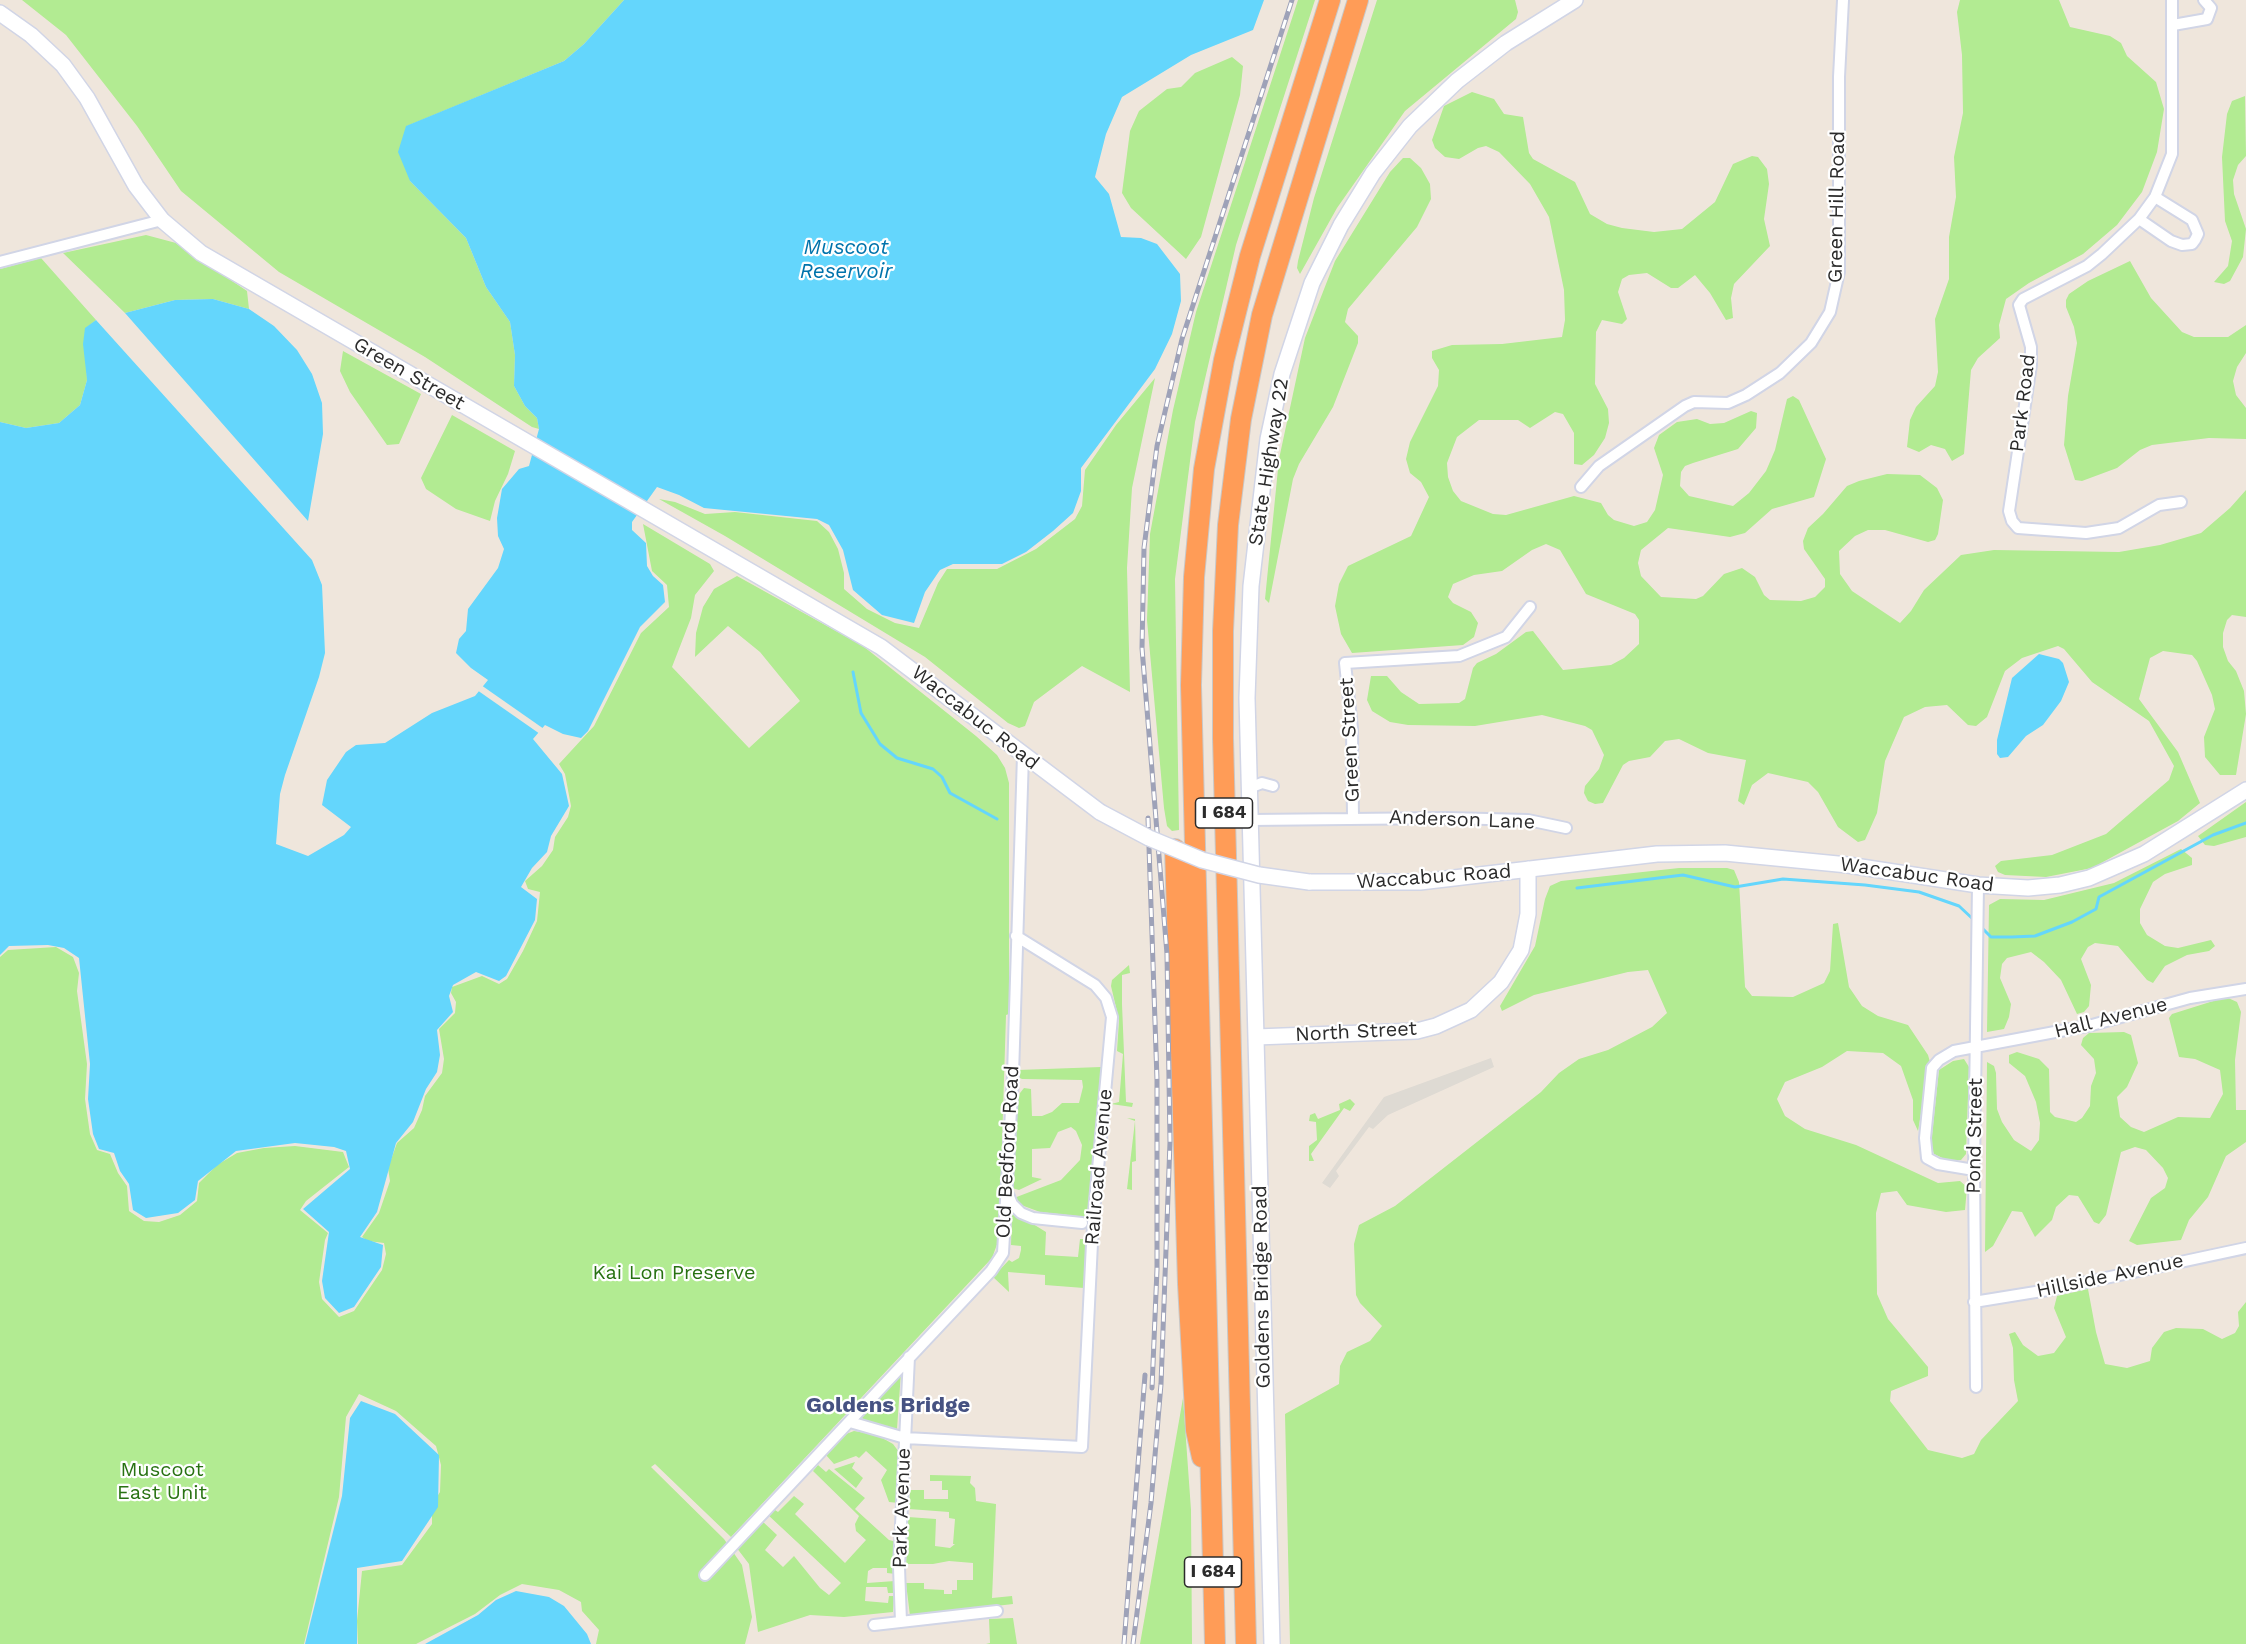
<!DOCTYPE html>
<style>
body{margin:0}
canvas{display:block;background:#efe6dc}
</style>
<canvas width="2246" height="1644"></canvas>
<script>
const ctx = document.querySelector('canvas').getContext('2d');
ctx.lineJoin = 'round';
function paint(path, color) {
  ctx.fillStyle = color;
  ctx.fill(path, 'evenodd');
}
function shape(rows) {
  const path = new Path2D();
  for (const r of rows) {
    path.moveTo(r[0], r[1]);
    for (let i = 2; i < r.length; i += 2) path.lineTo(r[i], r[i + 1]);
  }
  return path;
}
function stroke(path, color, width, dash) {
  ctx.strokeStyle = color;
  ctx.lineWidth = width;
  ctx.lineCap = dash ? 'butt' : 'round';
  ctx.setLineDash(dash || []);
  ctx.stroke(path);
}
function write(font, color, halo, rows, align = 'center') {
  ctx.font = font + ' "Work Sans",sans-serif';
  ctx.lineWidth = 4.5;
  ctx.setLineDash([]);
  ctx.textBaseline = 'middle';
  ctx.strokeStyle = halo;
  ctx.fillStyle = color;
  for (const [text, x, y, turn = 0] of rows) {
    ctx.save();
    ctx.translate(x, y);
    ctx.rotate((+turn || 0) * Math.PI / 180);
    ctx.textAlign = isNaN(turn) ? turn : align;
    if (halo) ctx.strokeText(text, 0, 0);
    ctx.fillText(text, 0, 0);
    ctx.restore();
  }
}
paint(shape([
 [22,0,624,0,584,44,564,61,407,126,410,181,466,238,486,287,510,322,515,355,514,386,525,406,537,418,539,429,532,427,425,357,279,272,181,191,137,126,66,35],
 [1298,0,1315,0,1236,245,1195,422,1175,579,1179,830,1172,831,1167,826,1164,808,1147,620,1150,534,1173,410,1196,312],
 [1377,0,1515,0,1518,12,1516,19,1405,111,1337,208,1300,274,1297,268,1298,261,1314,198],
 [1960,0,2059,0,2070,27,2110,36,2121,43,2127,56,2156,82,2164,109,2157,152,2142,192,2117,225,2083,254,2029,283,2006,299,1999,325,2000,338,1978,358,1971,370,1964,454,1952,461,1945,449,1931,445,1919,452,1907,447,1910,420,1916,407,1935,386,1938,372,1935,319,1949,279,1949,237,1956,197,1954,157,1963,113,1962,55,1957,12],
 [1232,57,1243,66,1240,95,1201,237,1186,259,1131,208,1122,193,1130,131,1139,111,1167,89,1181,87,1195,73],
 [1472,92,1494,99,1504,114,1523,117,1529,153,1533,159,1575,182,1590,214,1607,224,1622,228,1654,232,1682,229,1715,202,1733,164,1752,156,1758,157,1767,169,1769,184,1764,219,1770,246,1734,284,1731,298,1733,318,1726,320,1710,293,1695,275,1678,288,1671,288,1647,273,1629,275,1622,279,1618,292,1627,319,1622,324,1602,320,1596,332,1595,384,1608,409,1609,423,1605,438,1594,455,1582,465,1574,464,1574,433,1563,414,1555,412,1530,428,1518,420,1479,420,1457,437,1447,463,1448,477,1453,491,1461,501,1493,514,1506,515,1574,496,1601,503,1608,515,1614,520,1634,526,1647,522,1655,510,1663,475,1654,448,1659,435,1677,422,1697,419,1710,424,1724,423,1751,411,1757,413,1756,428,1738,449,1693,463,1685,466,1681,472,1680,486,1689,496,1733,506,1749,493,1766,471,1775,450,1787,399,1793,396,1799,400,1826,459,1814,497,1772,509,1745,533,1730,537,1668,528,1641,550,1638,563,1641,576,1661,597,1696,599,1703,596,1724,574,1742,568,1755,577,1764,595,1770,600,1801,601,1815,597,1825,587,1825,579,1804,549,1803,541,1808,528,1823,514,1847,486,1859,481,1887,474,1920,475,1937,488,1943,500,1938,534,1935,540,1928,542,1885,530,1868,530,1855,536,1839,551,1840,574,1852,591,1900,623,1911,611,1924,590,1961,555,1994,550,2119,552,2160,545,2201,533,2230,508,2246,490,2246,617,2232,615,2227,620,2223,633,2223,647,2228,661,2236,671,2244,691,2246,714,2236,775,2220,775,2205,757,2204,737,2215,709,2212,695,2197,661,2192,655,2163,651,2150,658,2139,699,2178,752,2200,803,2178,821,2092,868,2046,877,2005,875,1998,872,1995,866,2001,861,2052,855,2106,834,2169,780,2174,766,2149,721,2092,682,2064,649,2058,646,2022,658,2005,671,1987,717,1976,726,1968,725,1947,705,1925,707,1904,717,1885,761,1877,813,1865,840,1858,842,1838,827,1818,792,1808,782,1768,773,1752,785,1744,805,1738,801,1746,760,1708,753,1679,739,1665,741,1650,757,1629,761,1623,765,1603,803,1595,804,1588,801,1584,793,1585,786,1599,769,1604,755,1592,730,1585,726,1542,715,1475,726,1408,725,1390,722,1372,711,1367,700,1371,676,1387,676,1401,692,1419,704,1459,703,1465,699,1473,668,1477,663,1496,654,1526,632,1533,631,1563,670,1611,665,1624,658,1639,644,1639,620,1635,614,1586,594,1560,550,1546,544,1532,550,1502,571,1474,575,1453,584,1448,597,1453,603,1471,612,1478,623,1474,637,1463,645,1352,653,1341,634,1335,606,1339,584,1348,566,1411,536,1429,497,1421,482,1410,473,1406,459,1410,442,1438,386,1439,370,1432,358,1432,351,1452,345,1502,344,1562,337,1565,320,1564,290,1549,217,1530,184,1499,152,1486,146,1478,148,1459,159,1445,157,1435,148,1432,140,1444,106],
 [2245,96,2246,156,2238,165,2233,180,2234,194,2246,229,2243,257,2230,281,2224,284,2214,282,2228,266,2232,241,2225,221,2222,157,2227,114,2232,101],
 [1403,158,1410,158,1421,168,1430,184,1431,199,1417,227,1348,309,1345,322,1358,336,1358,343,1333,407,1299,464,1293,479,1269,603,1265,599,1279,459,1305,338,1335,261,1390,172],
 [146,235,176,243,247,291,249,309,213,299,175,300,125,313,63,253],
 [41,258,96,320,85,329,87,380,80,405,59,423,26,428,0,422,0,269],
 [2130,261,2151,298,2182,332,2194,337,2228,337,2246,325,2246,353,2237,367,2233,381,2236,395,2246,408,2246,439,2209,438,2152,445,2140,450,2117,468,2082,481,2075,480,2064,445,2068,396,2077,343,2074,327,2066,307,2066,300,2069,294,2088,281],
 [343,351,421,394,399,444,387,445,350,392,340,371],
 [1155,378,1132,488,1127,568,1130,692,1082,666,1034,702,1025,726,1019,728,1008,723,925,657,725,536,659,499,675,502,705,514,735,512,817,521,829,532,838,549,844,573,844,589,867,609,895,623,919,628,938,583,947,569,997,569,1036,549,1075,519,1082,506,1085,470,1116,425],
 [452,415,515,451,508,474,495,501,490,521,456,509,426,489,421,478],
 [643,524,710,564,714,571,695,595,691,618,672,667,749,748,800,701,760,652,728,626,695,657,696,633,703,607,714,589,737,576,863,646,976,736,997,755,1005,768,1009,783,1009,1014,1006,1015,999,1239,992,1258,731,1537,655,1464,651,1467,724,1539,742,1565,752,1617,745,1644,596,1644,599,1630,582,1611,581,1602,559,1590,522,1584,500,1595,475,1614,416,1644,358,1644,357,1621,362,1571,402,1565,432,1524,432,1505,440,1492,441,1465,436,1446,396,1411,359,1394,346,1417,339,1497,304,1644,0,1644,0,957,8,950,56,947,73,957,79,973,77,991,87,1064,85,1099,90,1134,97,1150,110,1154,118,1173,127,1186,129,1211,144,1221,159,1222,180,1215,197,1201,199,1183,217,1165,237,1153,264,1148,295,1146,343,1152,349,1167,306,1201,300,1210,328,1233,325,1240,319,1282,322,1299,339,1317,354,1311,382,1270,386,1254,384,1243,368,1241,362,1237,379,1213,390,1181,388,1168,397,1143,414,1128,422,1110,425,1096,442,1073,444,1059,439,1029,455,1013,456,1002,451,993,452,987,482,976,499,984,507,979,523,951,537,921,540,892,528,889,525,881,542,866,553,850,555,837,568,817,571,806,565,774,559,764,594,726,641,633,669,607,667,585,652,571],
 [2246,802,2246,837,2214,846,2205,845,2198,836],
 [2181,849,2192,858,2192,865,2165,874,2153,882,2140,909,2140,923,2147,935,2165,946,2178,948,2211,940,2215,946,2209,951,2187,955,2165,966,2153,983,2147,980,2118,946,2095,943,2088,947,2081,959,2091,985,2089,1006,2084,1012,2077,1014,2061,980,2044,962,2031,952,2007,958,2002,964,2000,978,2011,1004,2009,1017,2004,1029,1987,1032,1989,905,2000,899,2044,900,2114,883],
 [1679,868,1727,868,1734,870,1739,882,1745,987,1752,996,1793,997,1824,983,1830,971,1833,924,1838,923,1849,987,1862,1006,1878,1016,1908,1025,1928,1055,1930,1062,1918,1131,1913,1120,1913,1100,1901,1066,1883,1053,1847,1051,1822,1067,1785,1082,1777,1099,1785,1116,1805,1129,1856,1145,1938,1183,1960,1181,1967,1187,1965,1210,1946,1212,1907,1205,1897,1191,1881,1193,1876,1213,1877,1294,1888,1319,1928,1367,1928,1376,1891,1391,1890,1401,1928,1450,1962,1458,1974,1454,1981,1440,2018,1401,2014,1380,2013,1348,2009,1334,2015,1332,2023,1345,2038,1356,2054,1353,2066,1337,2054,1308,2057,1296,2088,1289,2096,1332,2105,1364,2127,1368,2150,1361,2152,1348,2164,1332,2176,1328,2203,1329,2222,1339,2235,1333,2239,1326,2238,1312,2246,1302,2246,1644,1290,1644,1285,1414,1339,1384,1340,1366,1347,1352,1370,1341,1382,1326,1360,1303,1356,1295,1354,1244,1359,1225,1395,1206,1541,1092,1559,1073,1579,1059,1608,1050,1652,1027,1667,1013,1648,970,1628,972,1534,995,1502,1011,1500,1006,1535,946,1545,899,1550,886,1561,881],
 [1129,965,1130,973,1122,975,1122,1004,1126,1102,1133,1103,1132,1107,1111,1104,1119,1102,1123,1054,1117,1051,1119,1020,1111,986,1112,980],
 [2226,997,2237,1002,2241,1012,2235,1060,2236,1110,2246,1110,2246,1142,2226,1156,2208,1197,2189,1220,2181,1240,2137,1245,2129,1241,2151,1198,2165,1188,2168,1178,2163,1168,2146,1150,2135,1147,2121,1152,2106,1215,2099,1224,2094,1222,2078,1196,2069,1195,2056,1207,2052,1220,2035,1237,2022,1212,2012,1211,1993,1246,1985,1252,1987,1062,1994,1066,1996,1073,1997,1109,2002,1122,2014,1140,2031,1151,2039,1140,2040,1123,2036,1102,2025,1076,2009,1063,2009,1055,2017,1052,2039,1059,2049,1069,2050,1112,2055,1117,2076,1122,2082,1118,2090,1106,2091,1086,2096,1073,2094,1059,2081,1045,2083,1038,2089,1033,2124,1032,2131,1035,2138,1063,2127,1087,2117,1097,2120,1117,2131,1127,2144,1132,2178,1117,2210,1118,2223,1094,2220,1070,2195,1059,2179,1057,2169,1018,2172,1014],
 [1964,1059,1969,1067,1966,1154,1961,1160,1949,1161,1934,1154,1931,1145,1939,1070,1953,1061],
 [1101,1067,1087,1217,1040,1212,1021,1205,1014,1198,1061,1180,1080,1160,1082,1145,1076,1131,1071,1127,1058,1132,1050,1148,1032,1149,1032,1177,1042,1179,1019,1190,1012,1188,1016,1106,1020,1093,1024,1088,1031,1089,1032,1116,1042,1116,1052,1112,1062,1103,1079,1103,1083,1087,1082,1080,1022,1079,1018,1077,1018,1070],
 [1350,1099,1355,1104,1350,1111,1344,1108,1311,1154,1314,1161,1309,1161,1309,1146,1317,1140,1316,1122,1309,1121,1310,1115,1315,1113,1318,1119,1340,1110,1339,1104],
 [1127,1118,1135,1119,1136,1161,1132,1162,1132,1190,1127,1189,1135,1121],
 [1012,1211,1046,1232,1045,1255,1078,1257,1080,1239,1086,1239,1084,1288,1045,1285,1045,1275,1008,1272,1009,1292,993,1277,1009,1260,1012,1262,1019,1258,1021,1250,1021,1246,1011,1245],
 [901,1372,897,1429,865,1421,861,1417,866,1410],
 [1183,1398,1191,1510,1192,1644,1140,1644],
 [854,1431,877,1435,893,1444,899,1452,902,1463,899,1503,889,1502,881,1480,887,1470,866,1451,859,1458,856,1456,834,1464,826,1455,846,1434],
 [855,1462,852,1468,863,1478,856,1488,834,1469],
 [818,1465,826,1472,829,1469,865,1498,855,1509,889,1540,897,1542,896,1574,887,1573,887,1568,873,1568,868,1571,867,1583,895,1581,894,1593,888,1593,887,1587,866,1587,865,1601,888,1603,889,1596,894,1596,893,1612,844,1617,810,1615,758,1632,749,1564,736,1547,761,1520,777,1535,765,1550,783,1567,794,1556,820,1588,829,1595,841,1583,767,1514,772,1508,778,1512,794,1496,804,1504,795,1514,845,1563,866,1540,856,1531,855,1524,859,1516,813,1471],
 [930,1475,971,1476,970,1483,975,1488,976,1501,996,1504,992,1598,1012,1596,1013,1604,910,1616,906,1583,924,1583,924,1589,944,1590,944,1594,952,1594,952,1590,957,1590,957,1580,973,1580,973,1563,949,1561,933,1564,906,1564,908,1517,936,1519,935,1546,950,1548,955,1544,953,1544,955,1519,949,1518,949,1512,909,1509,910,1490,924,1490,924,1499,948,1499,948,1490,942,1490,942,1481,930,1481],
 [1013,1618,1017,1644,986,1644,990,1643,989,1619]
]), '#b2eb92');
paint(shape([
 [1491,1058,1494,1067,1388,1115,1373,1129,1369,1127,1336,1171,1339,1176,1330,1188,1322,1183,1384,1097]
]), '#dedad3');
paint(shape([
 [624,0,1264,0,1253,30,1191,55,1122,97,1106,134,1095,177,1109,194,1121,237,1141,238,1157,244,1180,274,1181,301,1172,334,1155,369,1081,468,1081,491,1073,513,1053,531,1026,552,1002,564,953,564,940,570,925,592,914,623,882,615,853,590,843,550,829,525,817,519,704,508,679,495,657,487,632,522,632,530,646,543,647,566,653,576,663,585,665,602,640,627,588,731,581,738,563,734,545,725,533,739,562,774,569,806,551,836,547,852,532,868,521,887,537,899,535,920,506,976,499,981,476,972,453,985,449,996,453,1012,437,1030,440,1055,437,1072,426,1089,413,1122,396,1143,377,1212,360,1237,383,1245,381,1267,354,1307,339,1313,325,1298,322,1281,329,1232,303,1209,350,1169,346,1151,334,1147,295,1143,236,1151,198,1181,195,1200,178,1213,146,1218,133,1210,129,1184,120,1171,114,1153,99,1149,93,1134,88,1099,90,1064,79,958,64,948,48,945,9,946,0,955,0,422,26,428,59,423,80,405,87,380,83,344,85,328,96,320,312,560,322,585,325,653,319,677,285,775,280,794,276,844,308,856,344,835,351,827,322,805,327,780,346,752,356,745,385,743,432,713,475,696,488,680,471,668,456,653,459,639,466,631,468,609,498,568,504,549,498,536,497,518,502,489,519,469,529,466,539,429,537,418,525,406,514,386,515,355,510,322,486,287,466,238,410,181,398,152,406,126,564,61,584,44],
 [213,299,249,309,274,326,297,350,312,374,322,403,323,434,308,521,125,313,175,300],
 [2039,654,2059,659,2063,663,2069,682,2061,701,2043,725,2026,736,2008,757,2000,758,1997,754,1997,740,2012,678],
 [361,1401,395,1414,439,1455,438,1507,402,1561,357,1568,357,1644,305,1644,342,1496,350,1418],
 [516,1591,549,1597,564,1606,587,1634,591,1644,425,1644,478,1615,496,1600]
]), '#64d6fc');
paint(shape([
 [481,685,544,729,540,734,477,690]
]), '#efe6dc');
stroke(shape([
 [853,672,861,713,880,744,897,758,933,769,942,777,950,793,997,819],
 [1577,888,1683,875,1735,887,1783,879,1865,885,1919,892,1959,906,1975,921],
 [1980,926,1991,937,2012,937,2035,936,2072,922,2096,909,2099,897,2213,835,2246,823]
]), '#64d6fc', 3);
const minor = shape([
 [2172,0,2172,154,2155,197,2139,219,2102,254,2087,266,2023,299,2019,305,2031,347,2031,365,2009,511,2012,521,2018,528,2086,533,2119,528,2159,505,2181,502],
 [2173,25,2207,19,2211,8,2204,0],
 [2139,219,2171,241,2182,245,2192,244,2195,240,2198,234,2192,220,2155,197],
 [0,262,162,220],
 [1581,487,1599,466,1685,406,1694,402,1728,403,1746,395,1780,373,1811,343,1830,312,1839,272,1839,77,1843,0],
 [1249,788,1262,783,1273,786],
 [1353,818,1352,728,1345,663,1459,656,1506,637,1530,607],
 [1250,820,1447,818,1528,820,1566,828],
 [1974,1170,1938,1164,1927,1158,1925,1138,1932,1068,1939,1060,1954,1051,2092,1025,2190,998,2246,989],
 [1007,1192,1012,1204,1021,1213,1033,1218,1082,1223],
 [1974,1302,2054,1289,2246,1248],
 [1976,1387,1974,1170,1978,885],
 [850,1422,905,1438,1082,1447,1093,1223,1112,1017,1106,998,1095,985,1016,936],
 [705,1575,991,1271,1003,1253,1013,1075,1023,755],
 [901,1622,899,1567,909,1357],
 [874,1625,997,1611]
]);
const secondary = shape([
 [0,13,31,35,63,65,87,98,136,186,162,220,201,253,881,647,1100,812],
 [1309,882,1420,882,1657,854,1725,853,1848,865,1978,885,2028,888,2060,885,2089,878,2144,854,2246,790],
 [1256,1037,1417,1031,1436,1026,1471,1010,1501,982,1521,950,1528,914,1528,869],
 [1272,1644,1247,698,1251,586,1268,439,1282,374,1312,283,1341,225,1373,173,1410,126,1457,81,1506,43,1575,0]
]);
const motorway = shape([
 [1175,849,1188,1284,1196,1430,1202,1457],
 [1215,1644,1191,685,1194,577,1204,469,1224,360,1250,256,1330,0],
 [1246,1644,1223,738,1223,631,1228,525,1241,419,1262,315,1358,0]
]);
stroke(minor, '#d1d5e6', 14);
stroke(secondary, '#d1d5e6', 18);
stroke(motorway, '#c8c8c8', 22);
stroke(minor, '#fff', 10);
stroke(secondary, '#fff', 15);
stroke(motorway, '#ff9c57', 20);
const rail = shape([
 [1148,818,1157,1080,1157,1269,1152,1388],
 [1124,1644,1145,1375],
 [1133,1644,1151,1503,1161,1384,1170,1142,1167,954,1142,648,1144,548,1157,446,1182,339,1292,0]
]);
stroke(rail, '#9ea2b8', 5);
stroke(rail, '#fff', 3, [9]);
const secondaryBridge = shape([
 [1100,812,1149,838,1202,860,1259,875,1309,882]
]);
stroke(secondaryBridge, '#d1d5e6', 18, []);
stroke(secondaryBridge, '#fff', 15);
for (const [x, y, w] of [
 [1224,813,57],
 [1213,1572,57]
]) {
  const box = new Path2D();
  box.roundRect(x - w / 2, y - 15, w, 30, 4.5);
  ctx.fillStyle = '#fff';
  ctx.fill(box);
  stroke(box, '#2b2b2b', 1.5);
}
write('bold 18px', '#2b2b2b', null, [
 ["I 684",1224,813],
 ["I 684",1213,1572]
]);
write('20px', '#2b2b2b', '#fff', [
 ["Green Hill Road",1837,207,-89],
 ["Green Street",409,374,30],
 ["Park Road",2023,403,-83],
 ["State Highway 22",1269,462,-81],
 ["Waccabuc Road",975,718,38],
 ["Green Street",1350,740,-93],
 ["Anderson Lane",1462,820,2],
 ["Waccabuc Road",1917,875,8],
 ["Waccabuc Road",1434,877,-4],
 ["Hall Avenue",2111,1018,-14],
 ["North Street",1356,1032,-3],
 ["Pond Street",1975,1136,-89],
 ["Old Bedford Road",1008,1152,-87],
 ["Railroad Avenue",1099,1167,-85],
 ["Hillside Avenue",2110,1276,-12],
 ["Goldens Bridge Road",1262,1287,-91],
 ["Park Avenue",902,1508,-88]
]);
write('20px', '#287212', '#fff', [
 ["Kai Lon Preserve",674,1273],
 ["Muscoot",162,1470],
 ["East Unit",162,1493]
]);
write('italic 21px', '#0073ab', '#fff', [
 ["Muscoot",846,248],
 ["Reservoir",846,272]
]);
write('bold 22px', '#465282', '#fff', [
 ["Goldens Bridge",888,1406]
]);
</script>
